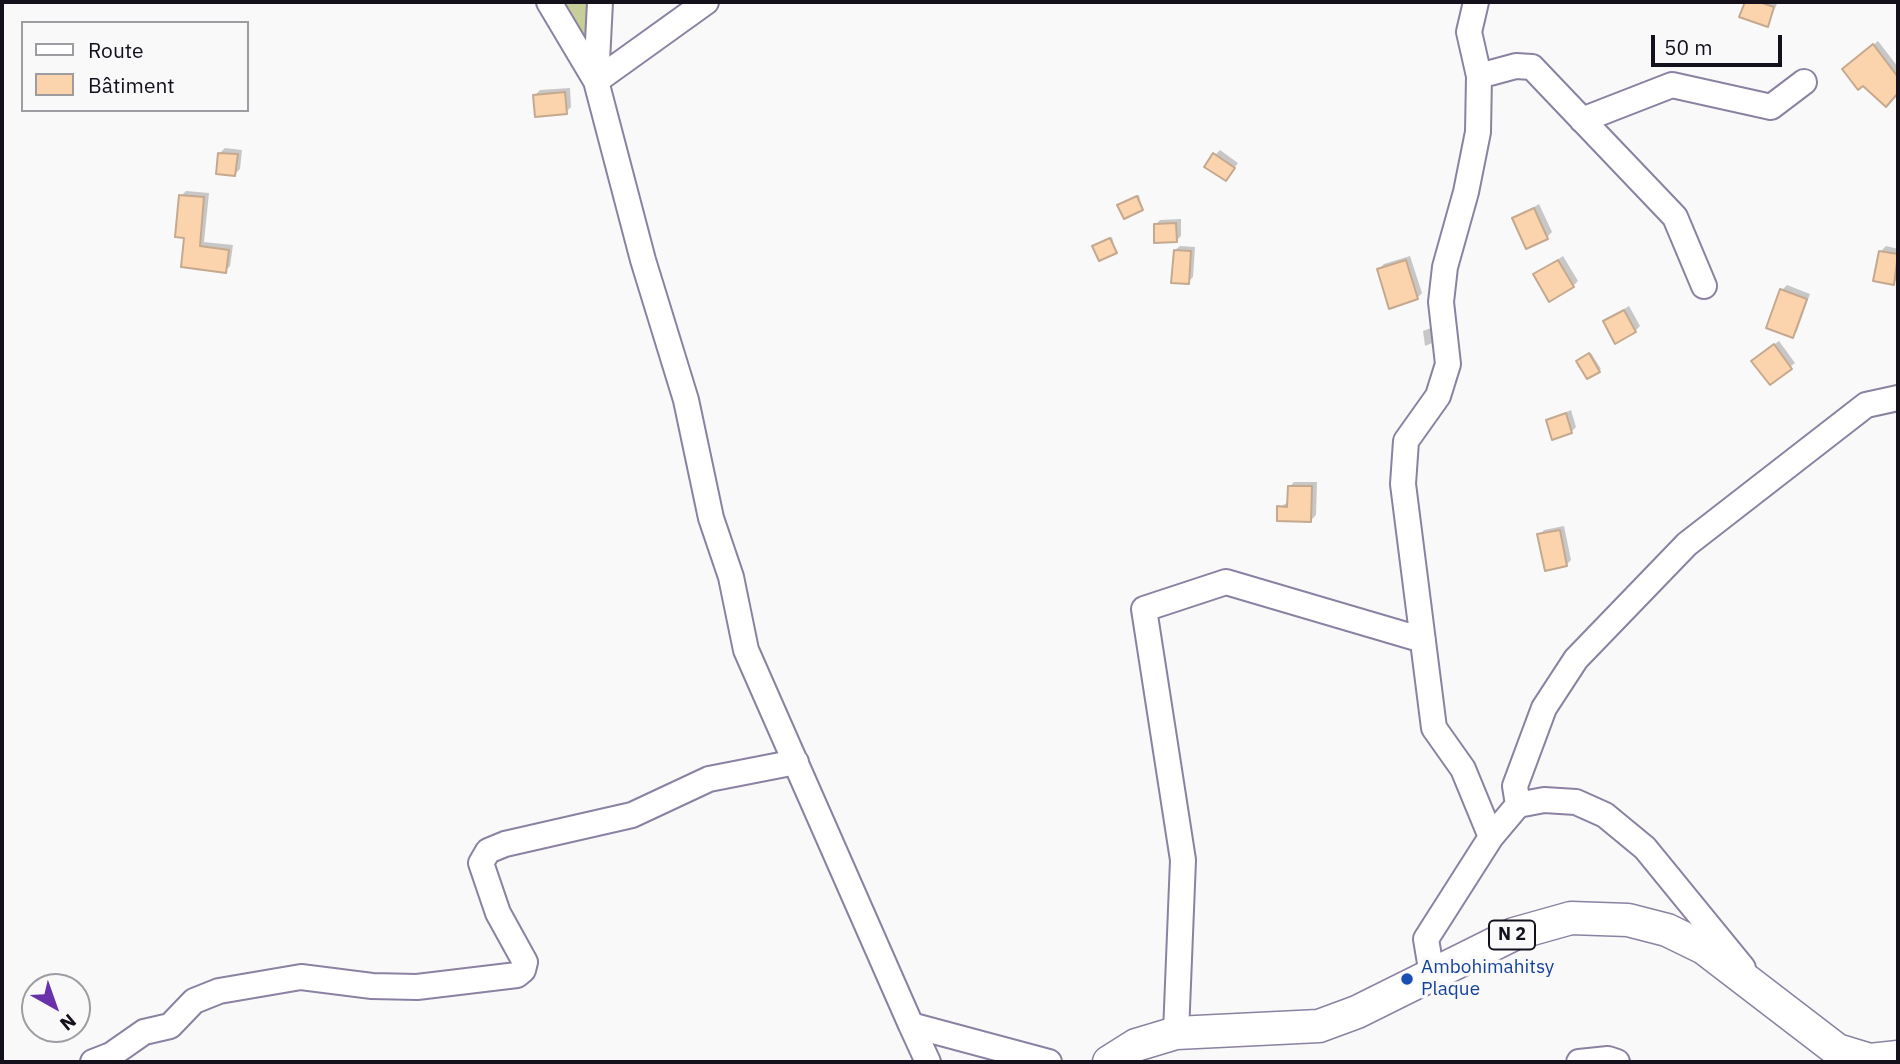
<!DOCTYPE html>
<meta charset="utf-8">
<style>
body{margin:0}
#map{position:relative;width:1900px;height:1064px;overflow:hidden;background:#f9f9f9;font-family:"IBM Plex Sans",sans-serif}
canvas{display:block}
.frame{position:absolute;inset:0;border:4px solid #14101c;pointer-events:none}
.legend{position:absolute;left:21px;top:21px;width:228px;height:91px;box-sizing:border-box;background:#f9f9f9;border:2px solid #9d9ca1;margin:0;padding:9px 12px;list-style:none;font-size:21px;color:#14101c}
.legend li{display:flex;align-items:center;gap:14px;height:35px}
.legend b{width:35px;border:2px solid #9d9ca1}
.north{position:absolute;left:21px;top:973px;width:70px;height:70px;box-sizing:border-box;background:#f9f9f9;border:2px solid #9d9ca1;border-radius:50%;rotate:140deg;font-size:19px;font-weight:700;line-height:28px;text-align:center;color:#14101c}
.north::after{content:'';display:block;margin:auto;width:24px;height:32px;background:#6932a9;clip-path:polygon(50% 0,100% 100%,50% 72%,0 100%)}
.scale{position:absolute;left:1651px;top:35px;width:131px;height:32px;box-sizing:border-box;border:4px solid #14101c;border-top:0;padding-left:9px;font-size:21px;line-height:24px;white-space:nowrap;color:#14101c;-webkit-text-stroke:5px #f9f9f9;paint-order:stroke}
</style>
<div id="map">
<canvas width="1900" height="1064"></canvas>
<div class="frame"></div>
<ul class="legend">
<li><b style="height:9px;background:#fff"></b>Route</li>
<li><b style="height:19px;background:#fbd3ad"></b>Bâtiment</li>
</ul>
<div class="north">N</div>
<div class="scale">50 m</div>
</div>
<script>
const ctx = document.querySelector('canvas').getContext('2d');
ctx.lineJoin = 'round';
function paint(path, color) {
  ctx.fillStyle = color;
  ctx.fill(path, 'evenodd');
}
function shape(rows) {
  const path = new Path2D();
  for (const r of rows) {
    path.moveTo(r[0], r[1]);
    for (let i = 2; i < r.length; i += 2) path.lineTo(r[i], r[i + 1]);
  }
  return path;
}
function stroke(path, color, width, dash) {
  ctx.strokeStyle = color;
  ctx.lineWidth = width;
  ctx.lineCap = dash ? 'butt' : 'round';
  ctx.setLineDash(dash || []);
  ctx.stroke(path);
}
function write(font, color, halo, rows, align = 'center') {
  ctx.font = font + ' "IBM Plex Sans",sans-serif';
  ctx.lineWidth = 7;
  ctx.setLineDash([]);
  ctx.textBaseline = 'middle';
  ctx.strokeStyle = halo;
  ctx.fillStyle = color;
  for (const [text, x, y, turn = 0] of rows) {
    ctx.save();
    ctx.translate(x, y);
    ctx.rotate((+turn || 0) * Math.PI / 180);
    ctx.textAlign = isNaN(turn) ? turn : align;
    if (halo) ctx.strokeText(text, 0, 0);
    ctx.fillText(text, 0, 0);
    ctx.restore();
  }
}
paint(shape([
 [561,2,597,2,596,29,582,35]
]), '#c7ce97');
paint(shape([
 [1746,2,1778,2,1767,25,1742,16],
 [1878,41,1898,67,1898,91,1886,105,1848,65],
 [570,88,571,107,566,112,535,95,540,90],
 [225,148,242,150,240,169,235,174,220,153],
 [1220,150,1238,163,1230,174,1215,155],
 [186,191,209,193,204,242,233,245,230,266,225,271,186,236,181,196],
 [1139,195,1142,209,1119,205,1121,203],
 [1539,204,1552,232,1547,237,1514,219],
 [1181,219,1181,236,1176,241,1155,225,1160,220],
 [1112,237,1116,252,1094,246,1096,244],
 [1180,246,1195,247,1193,277,1188,282,1175,250],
 [1886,246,1898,249,1898,278,1893,283,1881,251],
 [1410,256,1422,293,1417,298,1379,269,1384,264],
 [1563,256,1578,281,1573,286,1535,275],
 [1787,285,1810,294,1797,331,1792,336,1782,290],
 [1629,306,1640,326,1635,331,1605,321],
 [1431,328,1432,343,1425,346,1423,331],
 [1779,341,1795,363,1790,367,1758,356],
 [1591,353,1601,369,1599,370,1580,359],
 [1571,410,1576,427,1571,432,1548,420],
 [1294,482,1317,482,1316,515,1311,520,1279,507,1289,502,1289,487],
 [1564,526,1571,560,1566,565,1539,535,1544,530]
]), '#0003');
const building = shape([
 [1745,2,1759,2,1774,7,1768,27,1739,17,1745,2],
 [1873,44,1898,77,1898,93,1886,107,1863,86,1858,90,1842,69,1873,44],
 [565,92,567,114,535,117,533,95,565,92],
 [218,153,238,154,235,176,216,174,218,153],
 [1213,153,1235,168,1226,181,1204,167,1213,153],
 [179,195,204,197,200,246,229,250,226,273,181,267,184,238,175,237,179,195],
 [1137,196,1143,210,1124,219,1117,205,1137,196],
 [1534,208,1548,239,1526,249,1512,218,1534,208],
 [1176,223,1177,242,1154,243,1154,224,1176,223],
 [1110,238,1117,253,1099,261,1092,246,1110,238],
 [1174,250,1191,251,1189,284,1171,283,1174,250],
 [1879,251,1898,254,1894,285,1873,281,1879,251],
 [1406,260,1418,299,1389,309,1377,269,1406,260],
 [1558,260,1574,287,1549,302,1533,274,1558,260],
 [1780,289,1807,299,1793,338,1766,328,1780,289],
 [1624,310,1636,332,1615,344,1603,321,1624,310],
 [1774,344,1792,369,1770,385,1751,361,1774,344],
 [1589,353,1600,372,1587,379,1576,361,1589,353],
 [1566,413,1572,433,1552,440,1546,420,1566,413],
 [1288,486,1312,486,1311,522,1277,521,1277,506,1287,507,1288,486],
 [1560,530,1567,566,1545,571,1537,534,1560,530]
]);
paint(building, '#fbd3ad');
stroke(building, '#c5a98f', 2);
const minor = shape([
 [549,2,596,81,643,260,686,400,711,518,731,577,746,650,911,1025,1049,1062],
 [1476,2,1469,32,1479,76],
 [596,81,706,2],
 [596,81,600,2],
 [1582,120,1672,85,1771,107,1804,82],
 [1518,805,1544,800,1576,802,1605,815,1645,848,1743,968],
 [1491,837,1463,769,1434,728,1403,484,1406,441,1438,396,1448,364,1441,302,1445,267,1466,192,1478,132,1479,76,1516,66,1532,67,1675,217,1704,286],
 [1432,975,1426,939,1491,837,1518,805,1515,786,1544,708,1576,659,1687,544,1866,405,1898,398],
 [911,1025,928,1062],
 [1176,1033,1183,860,1144,609,1226,582,1423,640],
 [93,1062,111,1055,144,1032,170,1026,194,1001,219,991,301,977,372,986,417,987,517,975,523,970,525,962,498,913,481,863,488,851,505,844,632,815,709,779,796,762],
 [1579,1062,1608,1059,1617,1062]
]);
const major = shape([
 [1109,1062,1136,1045,1176,1033,1319,1026,1357,1012,1514,934,1571,918,1628,920,1667,930,1704,948,1837,1050,1870,1060,1898,1057]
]);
stroke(minor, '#8b81a2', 28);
stroke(major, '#8b81a2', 35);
stroke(minor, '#fff', 24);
stroke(major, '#fff', 32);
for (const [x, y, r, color] of [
 [1407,979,7,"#1a4fb4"]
]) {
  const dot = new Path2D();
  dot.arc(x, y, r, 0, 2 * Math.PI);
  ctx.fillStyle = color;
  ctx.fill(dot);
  stroke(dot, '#f9f9f9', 2.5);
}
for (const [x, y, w] of [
 [1512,935,46]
]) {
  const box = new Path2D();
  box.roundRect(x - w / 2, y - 14.5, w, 29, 5);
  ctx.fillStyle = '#f9f9f9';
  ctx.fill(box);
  stroke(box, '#14101c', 2);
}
write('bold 18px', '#14101c', null, [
 ["N 2",1512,935]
]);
write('19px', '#164399', '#f9f9f9', [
 ["Ambohimahitsy",1421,968],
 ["Plaque",1421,990]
], 'left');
</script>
